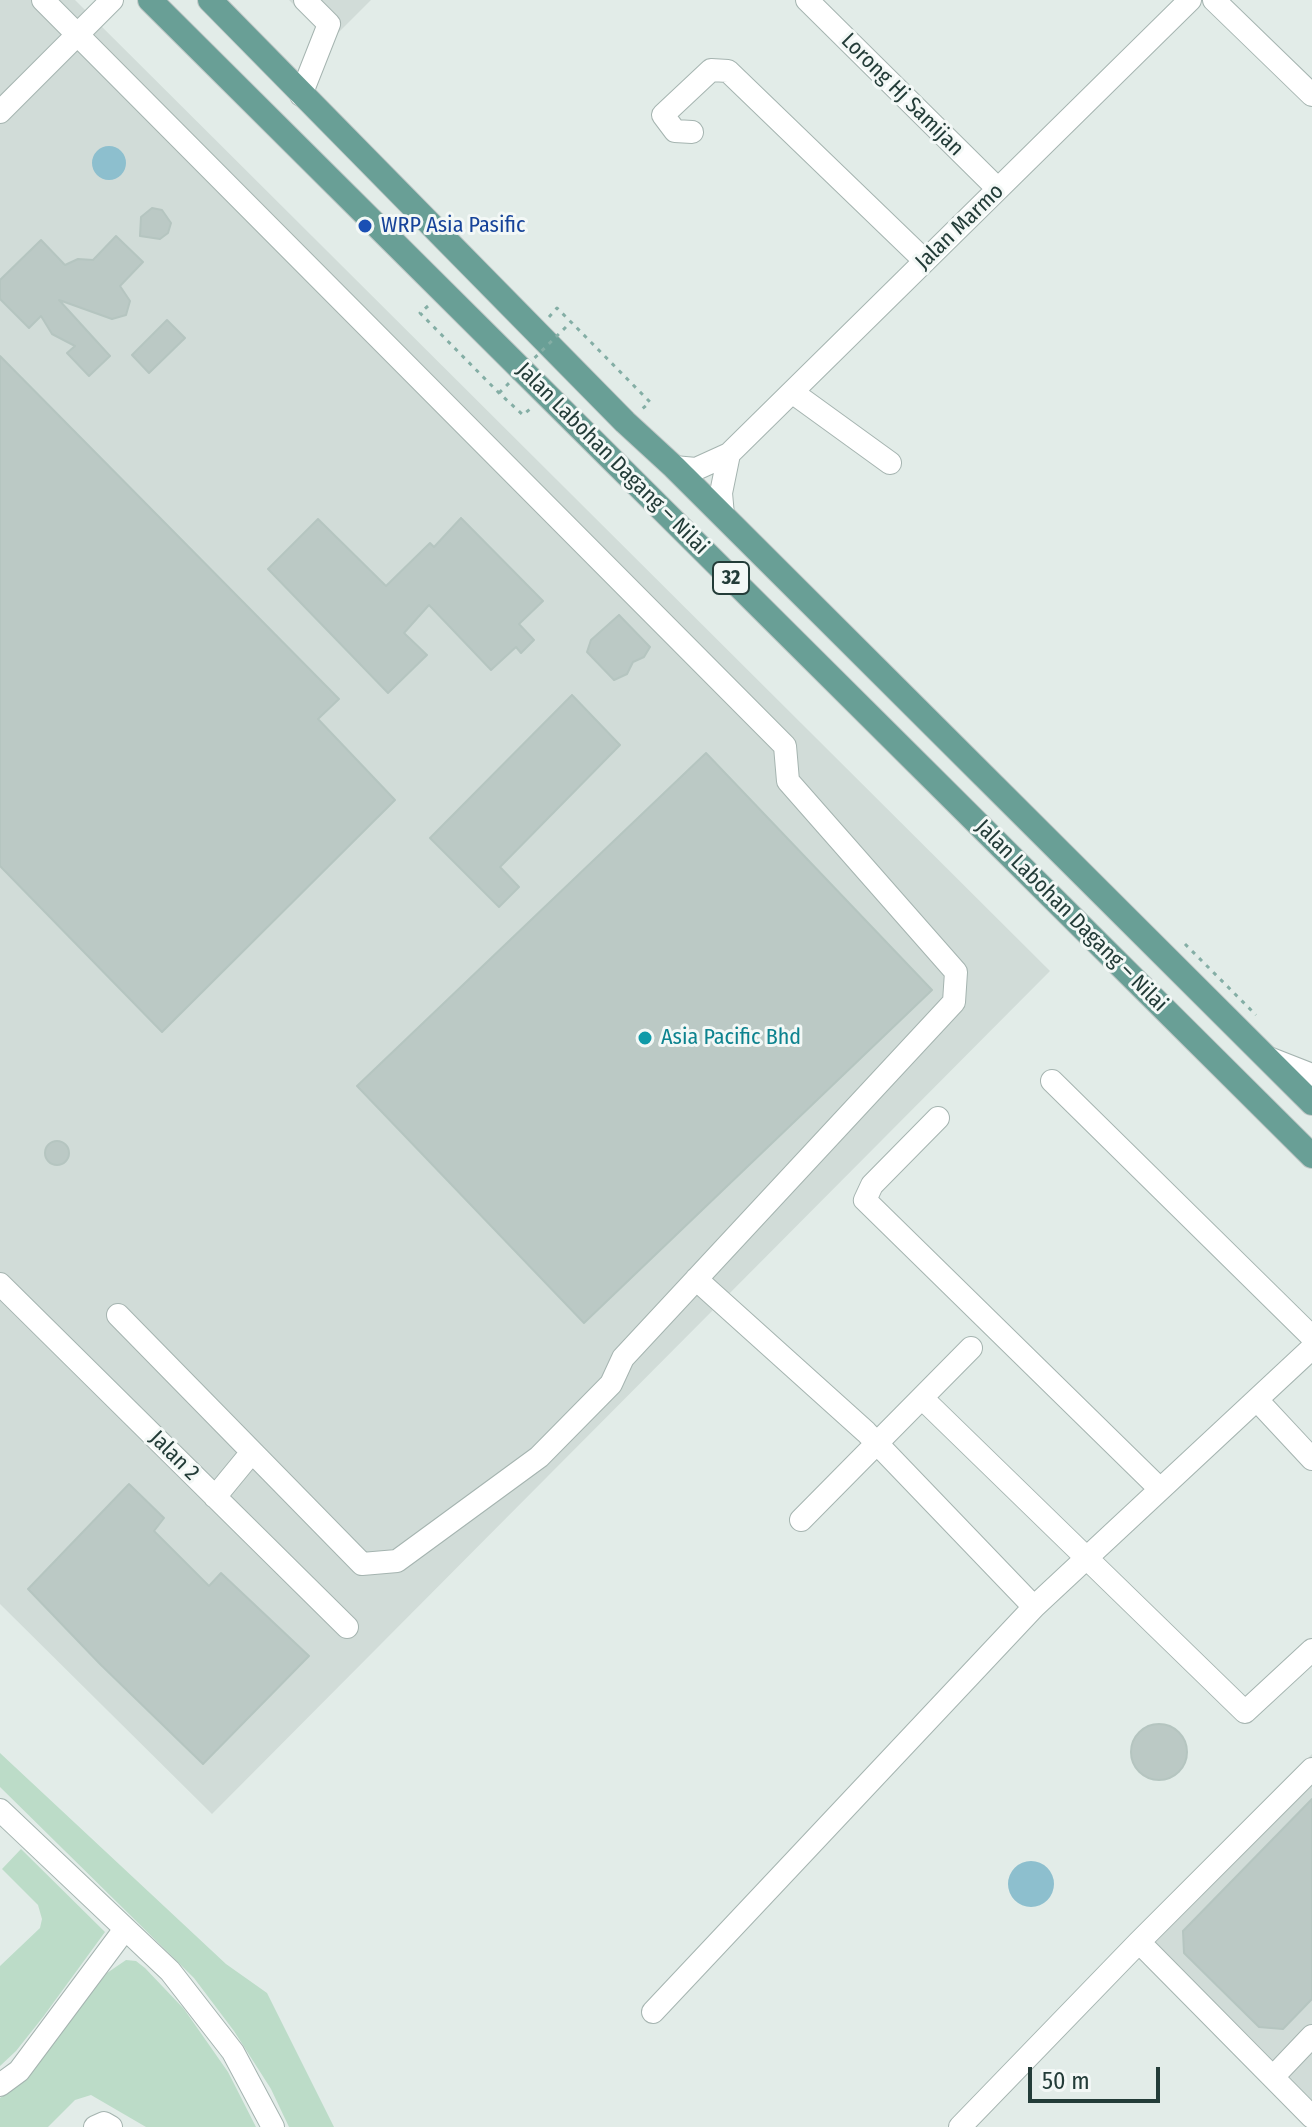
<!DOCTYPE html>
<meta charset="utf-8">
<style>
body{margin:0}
#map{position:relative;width:1312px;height:2127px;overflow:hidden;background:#e2ece8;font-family:"Fira Sans Condensed",sans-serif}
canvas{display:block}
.scale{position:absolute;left:1028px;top:2067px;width:132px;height:36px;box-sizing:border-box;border:4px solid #233c38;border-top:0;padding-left:10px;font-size:24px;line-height:28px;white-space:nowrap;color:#233c38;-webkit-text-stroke:6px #f3f8f6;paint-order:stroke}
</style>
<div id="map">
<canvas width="1312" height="2127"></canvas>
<div class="scale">50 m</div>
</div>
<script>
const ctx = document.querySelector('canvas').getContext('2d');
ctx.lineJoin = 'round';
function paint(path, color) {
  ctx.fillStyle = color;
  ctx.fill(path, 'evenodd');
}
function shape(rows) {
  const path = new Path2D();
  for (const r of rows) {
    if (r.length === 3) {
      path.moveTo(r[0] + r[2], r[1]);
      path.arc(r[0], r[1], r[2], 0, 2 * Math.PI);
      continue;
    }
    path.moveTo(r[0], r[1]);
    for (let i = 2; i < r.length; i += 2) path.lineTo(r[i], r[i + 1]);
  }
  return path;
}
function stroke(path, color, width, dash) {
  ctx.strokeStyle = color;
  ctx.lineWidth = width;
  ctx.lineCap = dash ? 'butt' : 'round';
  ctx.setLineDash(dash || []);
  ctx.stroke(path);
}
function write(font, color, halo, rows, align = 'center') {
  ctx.font = font + ' "Fira Sans Condensed",sans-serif';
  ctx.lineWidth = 6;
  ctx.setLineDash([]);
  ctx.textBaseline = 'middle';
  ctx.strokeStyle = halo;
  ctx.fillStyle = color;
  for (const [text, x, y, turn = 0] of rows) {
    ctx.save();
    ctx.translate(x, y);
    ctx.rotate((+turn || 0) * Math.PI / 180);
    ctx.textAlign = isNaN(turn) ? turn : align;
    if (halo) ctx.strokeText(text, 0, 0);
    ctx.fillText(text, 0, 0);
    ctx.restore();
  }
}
paint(shape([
 [0,0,75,0,1050,971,212,1814,0,1604],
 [289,0,371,0,330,41],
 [1312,1754,1312,2127,1127,1942]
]), '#d1dcd8');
paint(shape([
 [0,1753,226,1964,267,1993,334,2127,289,2127,271,2089,234,2031,194,1978,0,1787],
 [21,1849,105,1932,43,2017,16,2051,0,2066,0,1966,40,1928,42,1919,38,1905,2,1869],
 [126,1960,136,1961,145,1968,184,2009,228,2072,256,2127,146,2127,91,2095,75,2100,48,2127,0,2127,0,2098,24,2079,107,1973]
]), '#bcdcc8');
paint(shape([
 [109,163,17],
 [1031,1884,23]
]), '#8dbfce');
const building = shape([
 [152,208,162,210,171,223,168,233,160,239,140,236,141,217,152,208],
 [116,236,143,262,120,286,130,301,126,315,112,319,59,300,110,356,89,376,67,353,75,346,52,334,41,316,29,328,0,299,0,280,41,240,65,265,78,259,93,260,116,236],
 [167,320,185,338,149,373,132,355,167,320],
 [0,356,339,699,318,719,395,800,162,1032,0,866,0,356],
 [461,518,543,601,519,624,534,640,521,653,516,647,491,670,429,605,404,633,427,655,388,693,268,569,318,519,386,586,430,543,434,547,461,518],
 [619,615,650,647,644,657,633,662,627,674,614,680,587,652,591,640,619,615],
 [572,695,620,745,500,867,519,887,499,907,430,838,572,695],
 [706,753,932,990,584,1323,357,1086,706,753],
 [57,1153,12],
 [129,1484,164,1518,154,1531,209,1586,221,1573,309,1656,203,1764,100,1664,28,1589,129,1484],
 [1159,1752,28],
 [1312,1799,1312,1999,1283,2029,1259,2027,1184,1953,1183,1931,1312,1799]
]);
paint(building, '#bbc9c5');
stroke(building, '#b5c5c0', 2);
const minor = shape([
 [43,0,785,746,788,781,956,972,954,1002,623,1358,611,1384,539,1457,397,1561,362,1564,118,1315],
 [807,0,998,189],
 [1214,0,1312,95],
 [301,95,329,24,305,0],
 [0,112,112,0],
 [692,132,675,131,663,115,711,70,728,71,925,261],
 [792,392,890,463],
 [674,467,696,469,729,454,1190,0],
 [723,515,721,493,729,454],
 [1266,1057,1312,1075],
 [1052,1081,1312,1337],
 [938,1118,872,1185,865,1200,1160,1489],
 [696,1279,866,1432,1034,1607],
 [0,1284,347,1627],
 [922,1398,1245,1712,1312,1650],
 [1257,1400,1312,1459],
 [215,1497,252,1452],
 [801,1520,971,1348],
 [0,1810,170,1971,233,2052,273,2127],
 [1139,1942,1312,2117],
 [653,2012,1034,1607,1312,1348],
 [1273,2077,1312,2036],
 [0,2085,19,2071,125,1929],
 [95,2127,104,2123,111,2127],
 [960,2127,1139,1942,1312,1769]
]);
const major = shape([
 [150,0,1312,1156],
 [210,0,625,422,674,467,1312,1103]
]);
stroke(minor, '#a5b4b0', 24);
stroke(major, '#c1c8c7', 26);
stroke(shape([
 [428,306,420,313,499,393,523,415,530,409],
 [549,317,557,308,571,322,650,402,641,410],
 [1185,944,1256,1015]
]), '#84aea5', 3, [4, 6]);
stroke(minor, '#fff', 22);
stroke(major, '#699f96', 24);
stroke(shape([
 [499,393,571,322]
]), '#84aea5', 3, [4, 6]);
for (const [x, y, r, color] of [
 [365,226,8,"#1a4fb4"],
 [645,1038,8,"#0f9aa8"]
]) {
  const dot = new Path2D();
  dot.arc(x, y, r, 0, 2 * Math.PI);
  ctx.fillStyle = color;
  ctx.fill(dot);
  stroke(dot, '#f3f8f6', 3);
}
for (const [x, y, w] of [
 [731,578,36]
]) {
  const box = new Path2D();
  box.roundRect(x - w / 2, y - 16, w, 32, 6);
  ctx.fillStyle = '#f3f8f6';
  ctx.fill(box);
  stroke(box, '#233c38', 2);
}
write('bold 20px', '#233c38', null, [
 ["32",731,578]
]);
write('22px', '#233c38', '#f3f8f6', [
 ["Lorong Hj Samijan",902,95,45],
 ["Jalan Marmo",960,227,-44],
 ["Jalan Labohan Dagang ‒ Nilai",612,459,45],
 ["Jalan Labohan Dagang ‒ Nilai",1071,916,45],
 ["Jalan 2",174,1456,45]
]);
write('22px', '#164399', '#f3f8f6', [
 ["WRP Asia Pasific",381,226]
], 'left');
write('22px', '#0d838f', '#f3f8f6', [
 ["Asia Pacific Bhd",661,1038]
], 'left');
</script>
